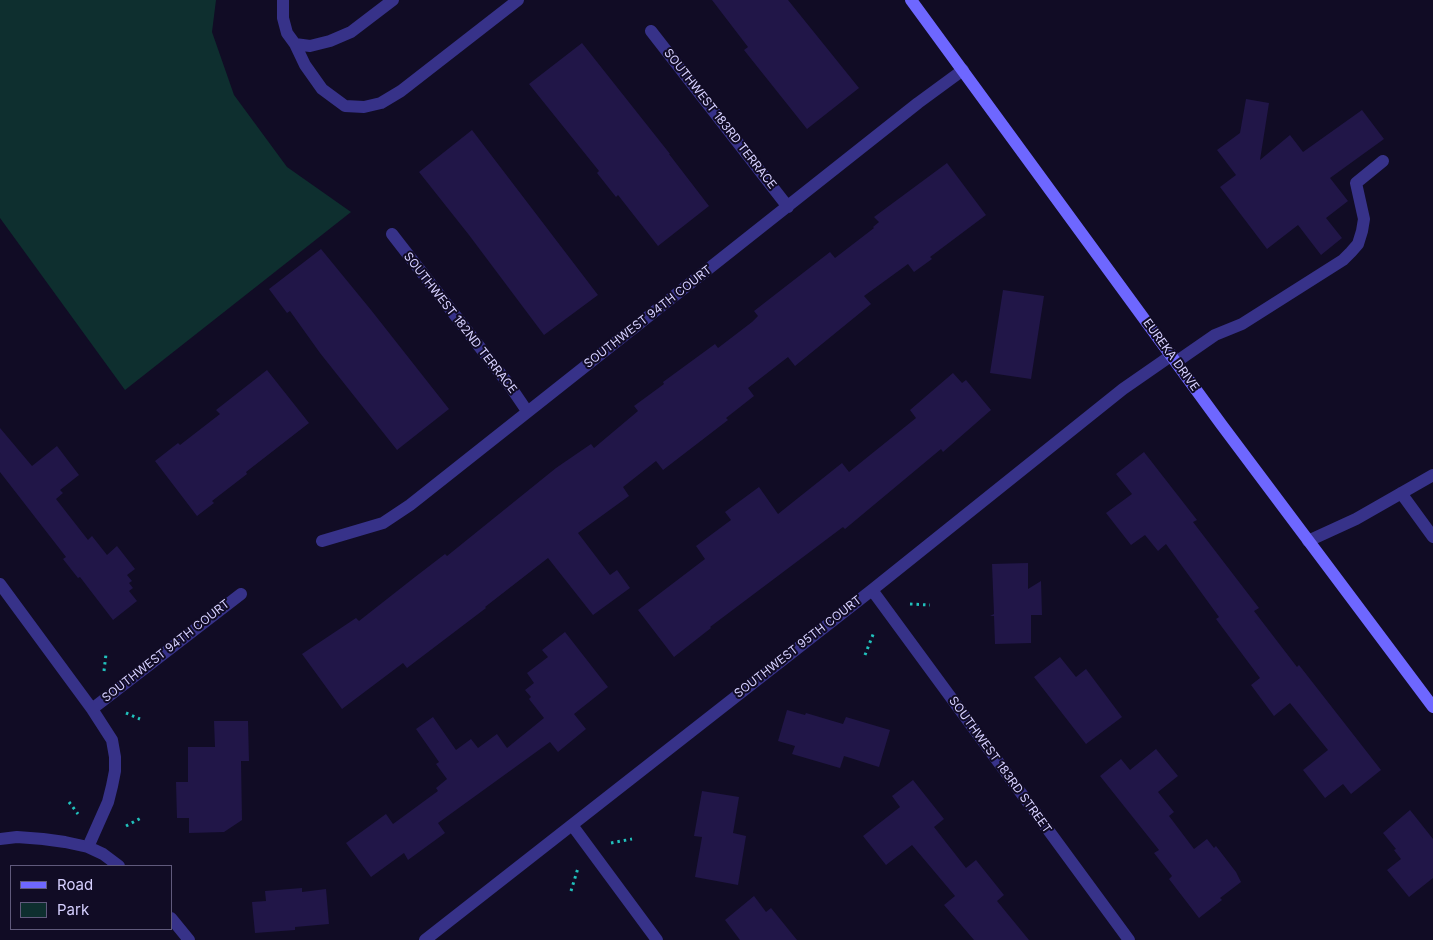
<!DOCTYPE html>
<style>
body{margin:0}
#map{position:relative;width:1433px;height:940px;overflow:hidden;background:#110c25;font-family:Inter,sans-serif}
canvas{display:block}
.legend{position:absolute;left:10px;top:865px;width:162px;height:65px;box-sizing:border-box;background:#110c25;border:1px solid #605a7c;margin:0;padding:6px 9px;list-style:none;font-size:15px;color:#d6d0ff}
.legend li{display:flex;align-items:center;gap:10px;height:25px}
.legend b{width:25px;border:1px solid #605a7c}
</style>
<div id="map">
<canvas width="1433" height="940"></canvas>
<ul class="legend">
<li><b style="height:6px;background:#6e67ff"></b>Road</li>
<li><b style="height:14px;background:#0e2f2f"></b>Park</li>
</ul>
</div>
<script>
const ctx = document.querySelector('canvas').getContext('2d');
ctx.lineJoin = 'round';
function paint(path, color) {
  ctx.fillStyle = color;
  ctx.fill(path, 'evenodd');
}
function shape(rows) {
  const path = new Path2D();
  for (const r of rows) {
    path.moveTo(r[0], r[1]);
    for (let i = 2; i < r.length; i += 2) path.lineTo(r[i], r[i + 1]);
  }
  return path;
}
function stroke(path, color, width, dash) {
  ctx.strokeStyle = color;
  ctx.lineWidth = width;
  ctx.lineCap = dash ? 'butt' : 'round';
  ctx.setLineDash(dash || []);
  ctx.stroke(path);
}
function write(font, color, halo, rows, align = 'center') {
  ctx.font = font + ' Inter,sans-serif';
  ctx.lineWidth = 4;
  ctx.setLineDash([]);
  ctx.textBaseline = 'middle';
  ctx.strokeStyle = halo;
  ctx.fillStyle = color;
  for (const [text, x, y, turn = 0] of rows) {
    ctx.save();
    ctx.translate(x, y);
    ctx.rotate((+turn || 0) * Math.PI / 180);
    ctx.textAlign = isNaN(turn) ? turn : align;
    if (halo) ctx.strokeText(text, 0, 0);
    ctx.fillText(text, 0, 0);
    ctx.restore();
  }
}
paint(shape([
 [0,0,216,0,212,32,234,95,287,167,351,212,125,390,0,218]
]), '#0e2f2f');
paint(shape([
 [712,0,788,0,859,88,807,129,744,50,748,47],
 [582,43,670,154,669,154,709,206,658,246,618,195,616,197,597,173,599,171,529,84],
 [1246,99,1269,103,1260,160,1290,135,1303,152,1362,110,1384,139,1330,178,1348,201,1326,218,1342,238,1321,255,1298,225,1267,249,1220,187,1236,175,1217,150,1240,133],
 [472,130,598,295,544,335,469,235,419,172],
 [947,163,986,215,930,257,932,259,914,272,908,264,864,296,871,304,795,366,788,357,748,388,754,396,726,418,728,420,663,470,656,461,623,487,629,496,578,533,610,575,617,570,630,588,593,615,548,558,485,607,486,608,407,668,403,663,342,709,302,654,356,618,359,621,415,577,445,554,447,556,556,468,591,444,594,448,638,411,634,406,664,384,663,382,715,344,718,348,752,322,758,316,754,311,830,252,835,258,874,228,873,227,879,222,874,217],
 [321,249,371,310,449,409,397,450,320,353,290,311,287,313,269,289],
 [1003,290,1044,296,1031,379,990,373],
 [267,370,309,423,246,472,247,474,212,501,214,503,197,516,155,461,178,443,180,445,220,414,216,410],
 [953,373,962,383,966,380,991,410,943,452,941,449,845,529,843,527,710,627,711,628,674,657,638,610,705,559,696,546,731,520,725,512,759,487,778,514,842,463,849,472,916,418,910,410],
 [0,428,32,466,57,446,79,475,60,490,63,493,56,499,88,540,92,536,107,555,117,546,135,569,127,575,132,581,129,583,133,588,129,591,137,601,113,620,80,577,78,578,63,559,66,557,0,472],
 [1144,452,1197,520,1193,522,1259,608,1254,611,1297,667,1299,665,1381,770,1351,794,1343,784,1325,798,1303,770,1328,750,1290,703,1274,716,1251,685,1260,678,1216,619,1219,617,1166,544,1158,551,1145,535,1131,545,1106,513,1132,494,1116,474],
 [1028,563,1028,589,1041,581,1042,615,1031,615,1031,643,995,644,994,616,990,616,994,614,992,564],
 [565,632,608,687,574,714,586,729,558,752,550,742,438,823,445,833,408,860,404,853,371,877,346,843,386,814,393,824,438,791,436,788,447,779,436,764,439,762,416,729,433,717,456,750,471,739,478,748,497,734,507,748,544,718,529,699,531,697,525,690,534,683,527,673,548,657,542,650],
 [1060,657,1076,677,1086,669,1122,717,1086,744,1034,677],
 [787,710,805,715,806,713,843,724,846,717,890,730,879,767,844,756,840,768,792,754,795,746,778,741],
 [214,721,248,721,249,761,241,761,242,820,224,832,189,833,189,818,177,818,176,782,188,782,188,747,215,747],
 [1156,749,1178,776,1158,792,1174,812,1169,816,1194,849,1207,839,1214,848,1216,846,1236,872,1241,882,1220,898,1222,900,1199,918,1169,879,1172,876,1154,853,1159,850,1100,776,1121,759,1130,770],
 [913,780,944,819,934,827,966,868,976,860,1004,895,997,901,1029,940,974,940,944,905,955,896,912,845,886,865,863,836,900,807,892,796],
 [702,791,739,797,733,833,746,836,738,885,695,877,702,837,694,836],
 [1410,810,1433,839,1433,878,1409,897,1387,870,1401,859,1394,850,1396,849,1383,833],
 [302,888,302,892,326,889,329,924,295,927,295,930,255,933,252,902,266,901,265,891],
 [754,896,766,912,771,908,797,940,740,940,725,920]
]), '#211648');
stroke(shape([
 [910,604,930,605],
 [865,655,874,632],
 [104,671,106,654],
 [126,713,140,719],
 [69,802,78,814],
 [126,826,141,818],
 [611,843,632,839],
 [571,891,578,868]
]), '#21c1bc', 3, [2.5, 4]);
stroke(shape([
 [283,0,283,18,287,33,295,44,305,65,322,89,345,106,364,107,381,103,401,91,518,0],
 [295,44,310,46,330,41,351,32,393,0],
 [1176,362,1215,335,1242,324,1343,260,1351,252,1358,244,1362,231,1364,219,1356,183,1383,161],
 [1401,493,1433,537],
 [1308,541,1356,519,1433,475]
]), '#373289', 12);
stroke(shape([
 [651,31,788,207],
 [392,234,510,386,527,411],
 [322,541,383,523,410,505,918,103,963,70],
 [0,584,92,709,112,740,115,757,115,771,112,786,108,802,88,847],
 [872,590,1129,940],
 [92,709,241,594],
 [572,825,657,940],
 [0,839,17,837,43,839,65,842,88,847,103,854,119,866],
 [171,918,189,940],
 [425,940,872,590,1123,389,1172,355]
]), '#373289', 12);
stroke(shape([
 [911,0,1221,424,1433,707]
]), '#6e67ff', 12);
write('12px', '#d6d0ff', '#110c25', [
 ["SOUTHWEST 183RD TERRACE",720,119,52],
 ["SOUTHWEST 94TH COURT",648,317,-38],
 ["SOUTHWEST 182ND TERRACE",460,323,52],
 ["EUREKA DRIVE",1171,355,54],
 ["SOUTHWEST 95TH COURT",798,647,-38],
 ["SOUTHWEST 94TH COURT",166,651,-38],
 ["SOUTHWEST 183RD STREET",1000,765,54]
]);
</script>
